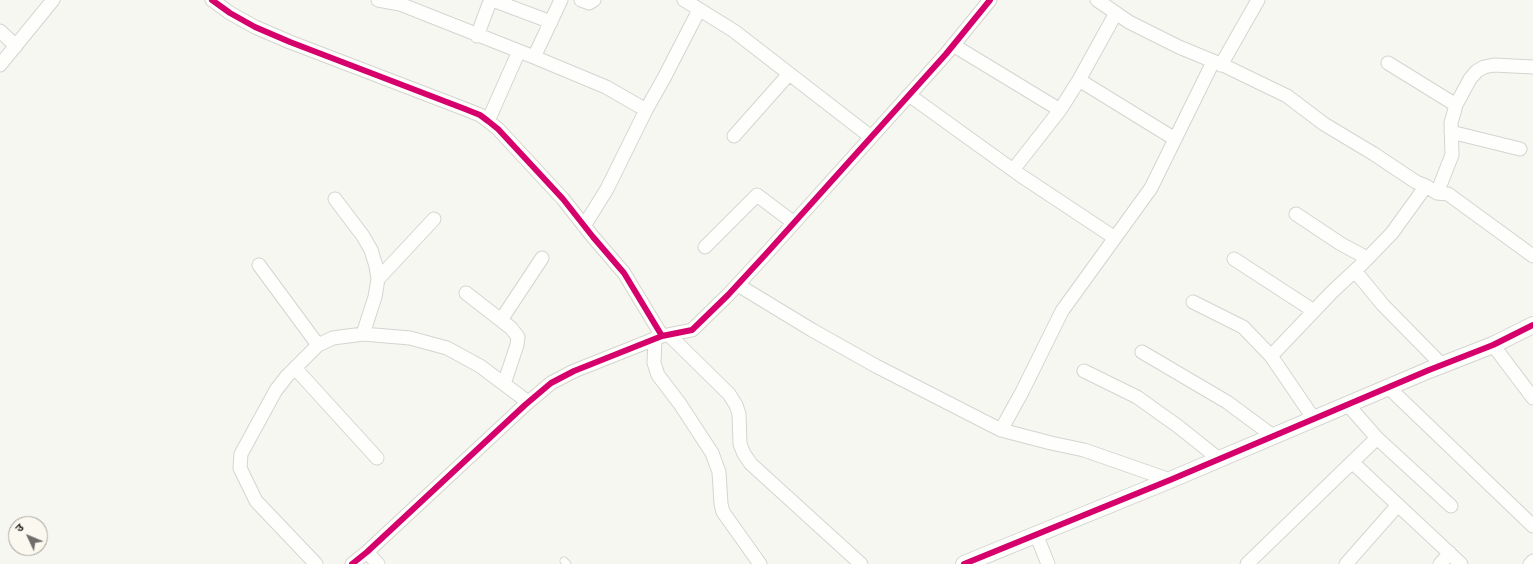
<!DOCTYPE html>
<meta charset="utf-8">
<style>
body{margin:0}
#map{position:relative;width:1533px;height:564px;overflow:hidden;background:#f7f7f2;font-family:"Sofia Sans Condensed","Noto Sans Devanagari",sans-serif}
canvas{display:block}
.north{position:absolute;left:8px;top:516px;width:40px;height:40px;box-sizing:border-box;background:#faf8ef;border:1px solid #a4a39c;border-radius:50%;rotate:314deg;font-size:11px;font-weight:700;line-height:16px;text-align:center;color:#242320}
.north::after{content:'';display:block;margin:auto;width:14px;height:18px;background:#6e6d6a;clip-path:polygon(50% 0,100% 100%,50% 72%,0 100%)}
</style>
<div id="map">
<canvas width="1533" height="564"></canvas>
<div class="north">उ</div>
</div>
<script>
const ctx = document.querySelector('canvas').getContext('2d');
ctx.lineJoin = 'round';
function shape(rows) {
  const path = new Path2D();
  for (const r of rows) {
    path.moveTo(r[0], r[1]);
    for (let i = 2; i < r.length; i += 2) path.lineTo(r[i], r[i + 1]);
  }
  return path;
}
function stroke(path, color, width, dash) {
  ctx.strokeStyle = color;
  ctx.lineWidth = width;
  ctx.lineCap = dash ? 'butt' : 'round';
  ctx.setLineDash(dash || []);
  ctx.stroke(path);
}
const service = shape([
 [564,561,567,564]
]);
const minor = shape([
 [212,0,230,13,255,27,290,42,465,109,480,115,488,121,498,129,563,199,593,237,624,273,662,336],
 [378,0,400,4,534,57,606,87,646,110],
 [581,0,589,3,594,0],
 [684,0,734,31,871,137],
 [1097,0,1129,22,1179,47,1225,66,1287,96,1324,124,1374,154,1416,182,1426,186,1437,193,1448,194,1533,256],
 [1116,13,1079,80,1175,139],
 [0,31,16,46],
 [477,36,489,4,491,1,495,1,551,22],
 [953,45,1060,110],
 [534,57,561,0],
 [1388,63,1456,105],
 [0,65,53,0],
 [1221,65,1258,0],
 [909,95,1020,175,1115,238],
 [488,121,519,51],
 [1451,132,1520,149],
 [734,136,789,74],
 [1013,170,1060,110,1079,80],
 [1437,193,1452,155,1451,123,1453,116,1456,105,1470,79,1477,71,1484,67,1494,65,1533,67],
 [335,199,363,236,371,250,376,266,378,279,375,297,363,334],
 [1296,214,1341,244,1367,258],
 [584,226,607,189,646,110,664,78,699,10],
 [705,247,757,195,794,223],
 [1234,259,1314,311],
 [259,265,318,345],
 [1355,271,1383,305,1442,365],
 [378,279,434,219],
 [738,285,812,330,876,366,1001,430,1051,443,1084,450,1170,480],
 [466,293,511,328,518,337,517,345,504,384],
 [1193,302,1243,327,1271,356,1314,419],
 [501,320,542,258],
 [669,335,729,394,736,405,739,414,740,444,744,454,751,464,861,564],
 [655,338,654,363,658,375,680,404,712,453,719,472,721,504,723,512,760,564],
 [1493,345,1533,398],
 [1142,352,1227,402,1273,436],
 [1271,356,1332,292,1362,264,1392,233,1426,186],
 [295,368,377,458],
 [1084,371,1137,397,1179,427,1219,459],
 [1388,387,1533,526],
 [1348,405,1377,438,1451,506],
 [1001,430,1022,392,1062,311,1151,188,1213,62],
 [1352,462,1461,564],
 [1036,534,1048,564],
 [367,552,378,564],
 [316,564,256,501,240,468,241,454,276,390,287,376,318,345,333,338,363,334,410,338,447,348,480,366,528,402],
 [352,564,367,552,525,405,551,383,574,371,662,336,692,330,728,295,765,255,946,54,990,0],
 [1247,564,1377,438],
 [1346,564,1398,505],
 [1440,564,1450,553],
 [1530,564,1533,561]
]);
const tertiary = shape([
 [964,564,1170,480,1429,370,1493,345,1533,325]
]);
stroke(service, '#d4d4d0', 9);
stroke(minor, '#d4d4d0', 15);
stroke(tertiary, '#d4d4d0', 18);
stroke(service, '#fefefd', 7);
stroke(minor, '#fefefd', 13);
stroke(tertiary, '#fefefd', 16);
stroke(shape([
 [212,0,230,13,255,27,290,42,465,109,480,115,488,121,498,129,563,199,593,237,624,273,662,336],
 [352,564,367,552,525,405,551,383,574,371,662,336,692,330,728,295,765,255,946,54,990,0],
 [964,564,1170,480,1429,370,1493,345,1533,325]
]), '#d6006c', 6);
</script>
